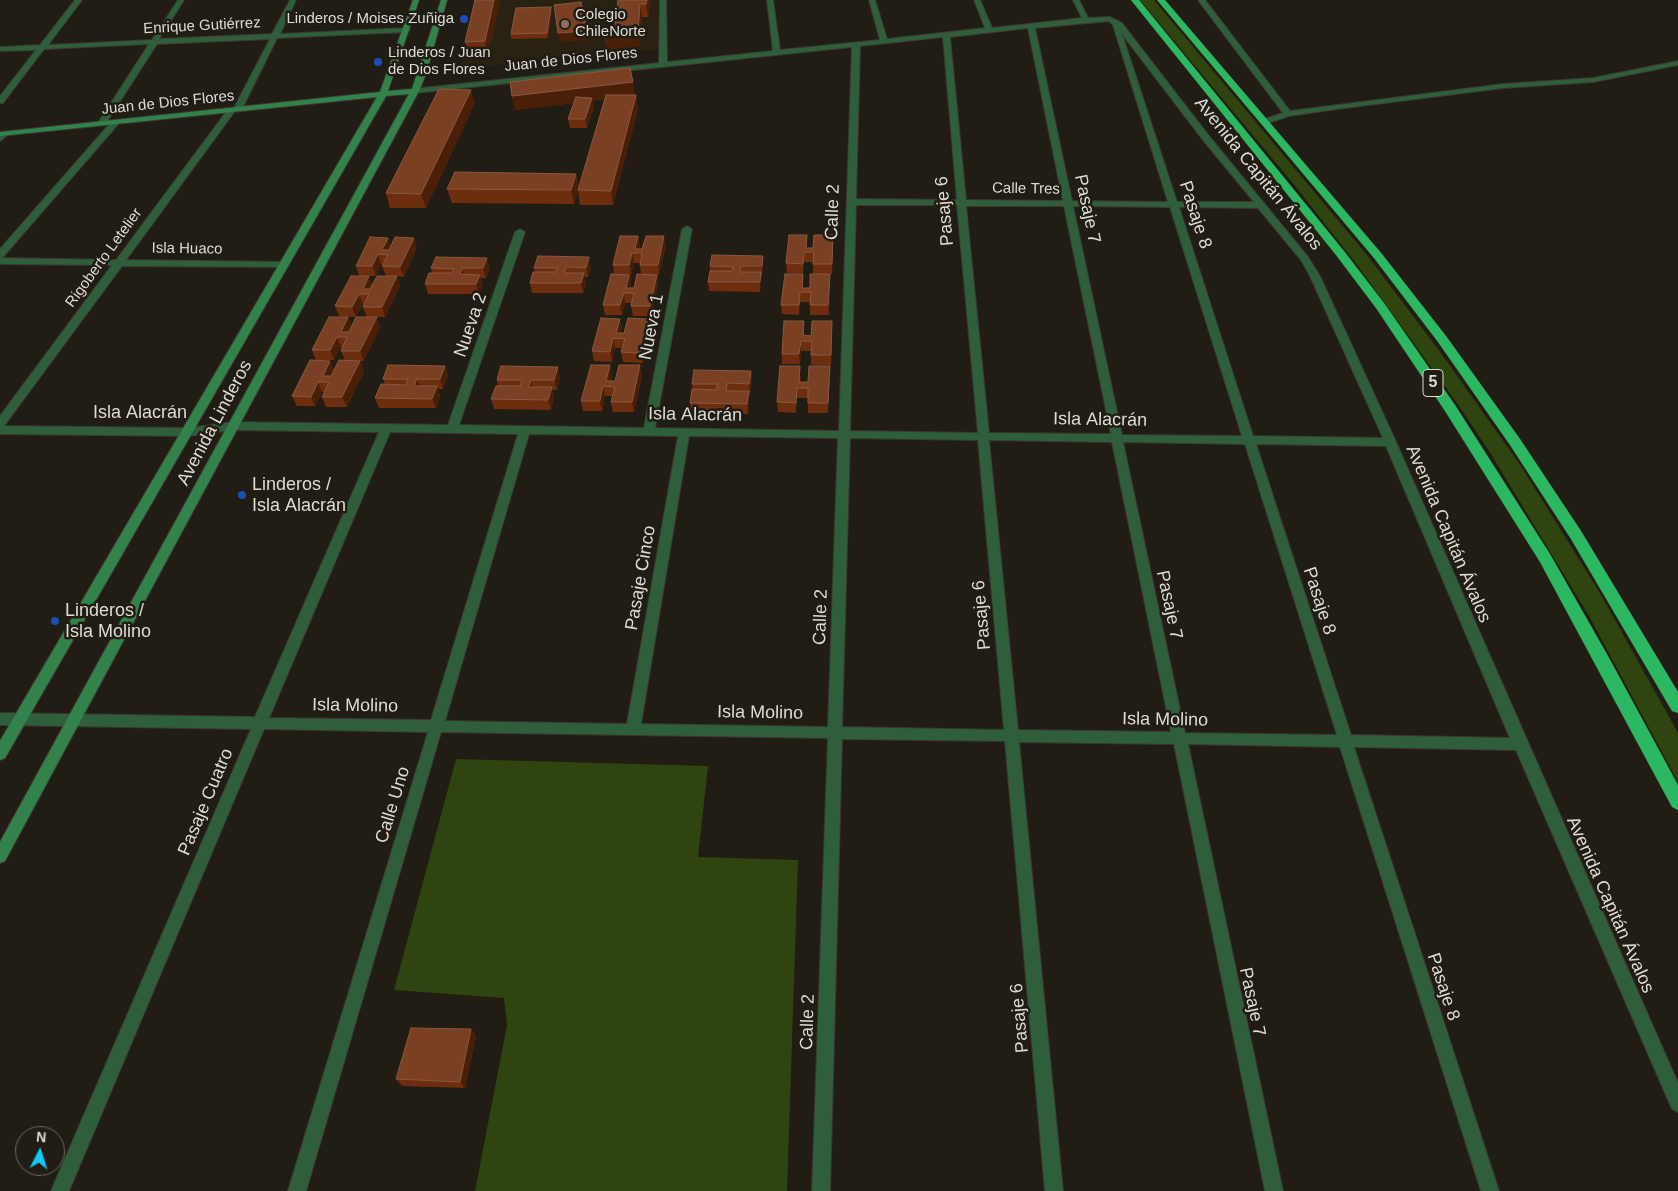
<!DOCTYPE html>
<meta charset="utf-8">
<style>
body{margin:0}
#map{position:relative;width:1678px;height:1191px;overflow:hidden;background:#211d14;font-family:Helvetica,sans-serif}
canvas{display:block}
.north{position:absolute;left:15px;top:1126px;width:50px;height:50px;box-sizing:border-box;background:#211d14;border:1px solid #6d6961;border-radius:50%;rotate:5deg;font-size:14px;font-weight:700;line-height:20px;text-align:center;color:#dedbd5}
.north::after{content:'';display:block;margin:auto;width:18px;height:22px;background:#10cafa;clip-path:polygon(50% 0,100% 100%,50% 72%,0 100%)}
</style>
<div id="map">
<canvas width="1678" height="1191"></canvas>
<div class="north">N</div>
</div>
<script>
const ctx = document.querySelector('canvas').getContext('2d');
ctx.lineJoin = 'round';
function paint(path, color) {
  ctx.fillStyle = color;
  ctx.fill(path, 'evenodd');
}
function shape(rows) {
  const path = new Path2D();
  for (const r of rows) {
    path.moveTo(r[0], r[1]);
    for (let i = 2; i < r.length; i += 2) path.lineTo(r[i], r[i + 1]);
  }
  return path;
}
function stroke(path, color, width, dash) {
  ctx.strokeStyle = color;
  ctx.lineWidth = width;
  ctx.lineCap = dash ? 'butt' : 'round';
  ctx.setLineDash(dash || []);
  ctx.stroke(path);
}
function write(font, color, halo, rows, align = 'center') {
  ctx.font = font + ' Helvetica,sans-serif';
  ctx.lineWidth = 5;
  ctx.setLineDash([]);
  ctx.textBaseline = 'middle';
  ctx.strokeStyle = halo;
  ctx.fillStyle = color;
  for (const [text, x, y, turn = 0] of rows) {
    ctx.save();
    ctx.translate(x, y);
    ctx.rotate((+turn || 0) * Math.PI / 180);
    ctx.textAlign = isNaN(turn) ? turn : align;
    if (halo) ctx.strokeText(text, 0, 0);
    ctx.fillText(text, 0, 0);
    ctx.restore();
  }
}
paint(shape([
 [475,0,660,0,659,49,469,68,461,66]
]), '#292213');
paint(shape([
 [1140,0,1154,0,1367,255,1438,349,1521,466,1600,593,1678,733,1678,782,1589,616,1491,454,1459,406,1358,266,1296,187],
 [456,759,708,766,698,857,798,860,787,1191,475,1191,507,1025,504,998,394,990]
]), '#30440f');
const street = shape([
 [75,0,82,0,48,45,152,40,178,0,184,0,159,39,272,34,290,0,296,0,280,34,406,28,410,30,406,32,277,38,242,109,235,111,126,260,284,262,289,265,287,267,122,266,4,426,188,428,233,422,448,425,515,232,520,229,525,232,459,425,644,428,682,229,687,226,692,229,655,428,839,431,852,47,415,93,411,91,412,89,659,63,660,0,666,0,667,62,773,51,767,0,773,0,780,50,880,40,869,0,875,0,887,39,985,28,974,0,980,0,992,28,1082,18,1073,0,1079,0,1088,18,1110,17,1122,23,1209,136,1308,257,1320,276,1396,442,1678,1083,1678,1112,1672,1109,1516,750,1354,747,1499,1191,1481,1191,1340,747,1188,744,1283,1191,1265,1191,1174,744,1019,742,1063,1191,1045,1191,1005,741,842,739,830,1191,812,1191,828,738,441,732,306,1191,288,1191,428,732,264,729,69,1191,51,1191,251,729,0,725,0,713,255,717,379,432,233,430,188,436,0,434,0,416,112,265,0,264,0,258,116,260,229,108,234,108,270,39,157,44,106,123,102,125,98,123,149,44,44,49,3,103,0,103,0,96,36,50,0,51,0,47,40,45,75,0],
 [1109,21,1113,25,1168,202,1072,201,1035,28,1109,21],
 [1028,28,1063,201,966,200,950,37,1028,28],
 [1122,34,1203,140,1254,202,1177,202,1122,34],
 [943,37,957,200,856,199,860,46,943,37],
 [856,205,957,205,978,433,850,431,856,205],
 [966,206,1064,206,1111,434,989,433,966,206],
 [1073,206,1170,207,1242,436,1122,435,1073,206],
 [1179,207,1258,208,1301,260,1310,276,1383,438,1253,436,1179,207],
 [390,432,518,434,431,720,269,718,390,432],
 [529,434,678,436,627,724,445,721,529,434],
 [689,436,838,438,828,727,641,724,689,436],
 [850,438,978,440,1004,730,842,727,850,438],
 [989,440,1112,442,1171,732,1018,730,989,440],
 [1123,442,1245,444,1337,735,1185,733,1123,442],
 [1256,444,1386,446,1510,738,1351,735,1256,444],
 [1198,0,1205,0,1290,111,1503,84,1593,78,1678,61,1678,65,1593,82,1503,88,1337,109,1289,116,1265,124,1262,124,1262,120,1283,113,1198,0],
 [113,120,120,122,3,257,0,258,0,249,113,120],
 [2,132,9,134,0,141,0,134,2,132]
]);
const secondary = shape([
 [413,0,419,0,388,91,412,89,441,0,447,0,426,74,419,91,5,861,0,863,0,842,409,94,386,96,5,758,0,760,0,741,377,97,0,136,0,132,380,92,413,0]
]);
const highway = shape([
 [1131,0,1139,0,1344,251,1384,303,1455,405,1550,554,1608,656,1678,785,1678,810,1672,807,1540,562,1445,411,1376,308,1336,255,1131,0],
 [1157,0,1165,0,1382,254,1446,336,1520,439,1581,531,1678,692,1678,713,1672,711,1571,539,1510,445,1438,342,1374,258,1157,0]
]);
stroke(street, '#3b382f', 2);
stroke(secondary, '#3b382f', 2);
stroke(highway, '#3b382f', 1);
paint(street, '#2f5e3d');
paint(secondary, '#32824c');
paint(highway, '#2cb763');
paint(shape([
 [475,0,504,0,500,0,488,55,468,56,465,42],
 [618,0,650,0,648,17,642,17,640,46,608,49,605,40,603,27,615,26],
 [552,11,548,38,511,39,511,34],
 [636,95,638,109,613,205,580,205,578,191,574,204,452,203,447,189,576,174,579,187,605,99,593,101,594,107,587,128,570,128,568,119,574,103,515,110,512,96],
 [475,103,426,208,390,208,386,193],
 [833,235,832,274,813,274,813,262,804,262,803,273,787,273,786,263,807,248,813,248],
 [638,236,640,246,639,249,666,246,659,275,657,275,658,285,651,316,633,316,631,306,632,303,625,303,622,315,605,315,603,305,614,274,613,265],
 [634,263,640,263,640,265,641,274,634,288,630,288,631,284,630,275,631,275],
 [388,238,391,247,417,247,404,277,397,276,400,286,385,317,367,317,363,307,364,304,363,304,356,317,339,316,335,306,373,285,386,276,382,266,383,264,381,264,376,276,359,276,356,266],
 [763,256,763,266,762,276,761,276,760,292,709,291,708,282,710,271,710,266],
 [591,267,588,277,585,277,586,283,583,293,532,293,530,283,535,272,534,268],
 [431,268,490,268,486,278,481,278,483,284,479,294,428,294,425,284,432,273],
 [803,274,803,288,810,288,830,274,829,315,810,315,810,302,800,302,799,315,782,314,781,305],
 [348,317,352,326,380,327,364,361,360,361,364,371,347,407,326,407,322,397,324,392,322,392,315,406,297,406,292,396,334,370,345,360,341,351,343,347,341,347,334,360,316,360,312,350],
 [648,319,650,329,643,363,623,362,621,352,622,348,615,348,612,362,594,361,592,351,622,328,620,333,624,333],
 [804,321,804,335,811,336,832,331,831,365,811,365,811,351,801,351,800,364,782,364,782,354],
 [445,366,448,376,443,389,438,389,440,396,436,408,379,408,375,398,385,384,383,379],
 [830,366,828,413,808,413,808,398,797,398,796,413,778,412,777,402,801,376,800,382,808,382],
 [751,371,752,381,750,394,749,394,749,401,748,414,691,413,690,403,693,389,692,384],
 [612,375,611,381,615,381,642,375,634,412,613,412,611,402,613,396,605,396,602,411,583,411,581,401],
 [560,377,557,390,552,390,554,397,551,410,494,409,491,399,498,386,497,380],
 [471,1029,476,1036,465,1088,402,1086,396,1079]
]), '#6d2d0f');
paint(shape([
 [494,0,500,0,488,55,485,41],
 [647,0,650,0,648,17,646,4],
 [640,4,642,17,640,46,608,49,605,36],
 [551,7,552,11,548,38,547,33],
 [587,31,589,40,560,42,558,33],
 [633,82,635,96,593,101,594,107,587,128,585,119,591,101,515,110,512,96],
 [471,90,475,103,426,208,421,194],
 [636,95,638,109,613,205,611,191],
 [576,174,579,188,574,204,571,190],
 [638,236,640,246,638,253,635,249],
 [664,236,666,246,659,275,658,265],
 [388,238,391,247,388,255,382,250],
 [414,238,417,247,404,277,400,267],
 [804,252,804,262,803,273,803,264],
 [632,253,634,263,631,275,629,265],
 [378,254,381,264,376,276,372,266],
 [763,256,763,266,762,276,762,266],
 [589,257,591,267,588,277,586,268],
 [487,258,490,268,486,278,483,268],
 [462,268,465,278,460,274],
 [761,272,761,282,760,292,760,282],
 [584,273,586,283,583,293,581,283],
 [830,274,830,284,829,315,828,305],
 [480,275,483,284,479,294,476,284],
 [629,275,631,284,629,293,626,288],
 [657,275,658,285,651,316,650,306],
 [369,276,373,286,369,294,363,289],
 [397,276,400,286,385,317,382,307],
 [800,292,800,302,799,315,799,305],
 [624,293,625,303,622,315,620,305],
 [359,294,363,304,356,317,352,307],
 [348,317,352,327,347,337,341,332],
 [377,317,380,327,364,361,360,351],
 [620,319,622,328,619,338,616,333],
 [648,319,650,329,643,363,641,353],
 [337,337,341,347,334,360,330,350],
 [613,338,615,348,612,362,610,352],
 [801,341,801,351,800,364,799,354],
 [330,361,334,370,329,382,323,376],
 [360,361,364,371,347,407,342,397],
 [610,365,612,375,609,386,606,381],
 [640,365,642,375,634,412,632,402],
 [445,366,448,376,443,389,440,379],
 [558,367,560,377,557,390,554,380],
 [751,371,752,381,750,394,749,384],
 [417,379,421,389,414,386],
 [531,380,534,390,529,387],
 [318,382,322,392,315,406,311,397],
 [437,386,440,396,436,408,432,399],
 [603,386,605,396,602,411,600,401],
 [552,387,554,397,551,410,548,400],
 [797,388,797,398,796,413,796,403],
 [749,391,749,401,748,414,747,404],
 [471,1029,476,1036,465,1088,460,1082]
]), '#4a1f08');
const building = shape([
 [475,0,494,0,485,41,465,42,475,0],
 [618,0,647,0,646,4,640,4,638,32,605,36,603,27,615,26,618,0],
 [581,2,587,31,558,33,554,5,581,2],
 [551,7,547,33,511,34,516,8,551,7],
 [630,68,633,82,512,96,510,82,630,68],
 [439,89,471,90,421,194,386,193,439,89],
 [606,95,636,95,611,191,578,190,606,95],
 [576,97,592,98,585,119,568,119,576,97],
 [455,172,576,174,571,190,447,189,455,172],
 [789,235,807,235,806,248,813,248,814,235,833,235,832,264,813,264,814,252,804,252,803,264,786,263,789,235],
 [620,236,638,236,635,249,642,249,646,236,664,236,658,265,640,265,642,253,632,253,629,265,613,265,620,236],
 [370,237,388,238,382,250,389,250,395,237,414,238,400,267,382,266,388,255,378,254,372,266,356,266,370,237],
 [712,255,763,256,762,266,741,266,740,272,761,272,760,282,708,282,710,271,732,271,733,267,710,266,712,255],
 [538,256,589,257,586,268,566,267,564,273,584,273,581,283,530,283,533,272,556,272,557,268,534,268,538,256],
 [436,257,487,258,483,268,462,268,460,274,480,275,476,284,425,284,429,273,452,273,454,269,431,268,436,257],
 [611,274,629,275,626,288,634,288,637,274,657,275,650,306,631,306,634,293,624,293,620,305,603,305,611,274],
 [785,274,803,274,802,288,810,288,810,274,830,274,828,305,810,305,811,292,800,292,799,305,781,305,785,274],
 [351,276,369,276,363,289,370,289,377,276,397,276,382,307,363,307,369,294,359,294,352,307,335,306,351,276],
 [329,317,348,317,341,332,349,332,356,317,377,317,360,351,341,351,347,337,337,337,330,350,312,350,329,317],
 [601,318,620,319,616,333,624,333,628,318,648,319,641,353,621,352,625,339,613,338,610,352,592,351,601,318],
 [784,321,804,321,803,335,811,336,812,321,832,321,831,355,811,355,812,341,801,341,799,354,782,354,784,321],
 [310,360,330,361,323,376,331,376,339,360,360,361,342,397,322,397,329,382,318,382,311,397,292,396,310,360],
 [388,365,445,366,440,379,417,379,414,386,437,386,432,399,375,398,381,384,406,385,408,379,383,379,388,365],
 [591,365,610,365,606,381,615,381,619,365,640,365,632,402,611,402,615,387,603,386,600,401,581,401,591,365],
 [501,366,558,367,554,380,531,380,529,387,552,387,548,400,491,399,496,386,520,386,522,380,497,380,501,366],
 [780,366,800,366,799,382,808,382,809,366,830,366,828,403,808,403,808,388,797,388,796,403,777,402,780,366],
 [694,370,751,371,749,384,727,383,726,391,749,391,747,404,690,403,692,389,717,390,717,384,692,384,694,370],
 [411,1028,471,1029,460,1082,396,1079,411,1028]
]);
paint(building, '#7a4024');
stroke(building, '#895840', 1);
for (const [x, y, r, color] of [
 [464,19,5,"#1a4fb4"],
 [565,24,5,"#8d6e63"],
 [378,62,5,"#1a4fb4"],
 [242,495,5,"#1a4fb4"],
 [55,621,5,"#1a4fb4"]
]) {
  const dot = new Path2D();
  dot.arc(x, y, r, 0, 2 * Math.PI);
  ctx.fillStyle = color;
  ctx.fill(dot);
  stroke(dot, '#211d14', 2);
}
write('15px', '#dedbd5', '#211d14', [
 ["Colegio",575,15],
 ["ChileNorte",575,32],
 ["Linderos / Moises Zuñiga",454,19,"right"],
 ["Linderos / Juan",388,53],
 ["de Dios Flores",388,70]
], 'left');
write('15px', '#dedbd5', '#211d14', [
 ["Enrique Gutiérrez",202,26,-3],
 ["Juan de Dios Flores",571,60,-6],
 ["Juan de Dios Flores",168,103,-6],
 ["Calle Tres",1026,189,1],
 ["Isla Huaco",187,249,1],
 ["Rigoberto Letelier",104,258,-54]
]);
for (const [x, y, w] of [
 [1433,383,20]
]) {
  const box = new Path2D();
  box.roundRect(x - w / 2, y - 13.5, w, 27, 4);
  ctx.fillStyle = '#211d14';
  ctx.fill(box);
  stroke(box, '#dedbd5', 1);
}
write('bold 16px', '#dedbd5', null, [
 ["5",1433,383]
]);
write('18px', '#dedbd5', '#211d14', [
 ["Avenida Capitán Ávalos",1258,174,51],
 ["Pasaje 7",1087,209,78],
 ["Pasaje 6",945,211,-95],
 ["Calle 2",833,212,-88],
 ["Pasaje 8",1195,215,72],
 ["Nueva 2",471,325,-71],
 ["Nueva 1",652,327,-79],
 ["Isla Alacrán",140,413],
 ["Isla Alacrán",695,415,1],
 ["Isla Alacrán",1100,420,1],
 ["Avenida Linderos",215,423,-62],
 ["Avenida Capitán Ávalos",1448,534,67],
 ["Pasaje Cinco",641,578,-80],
 ["Pasaje 8",1319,601,72],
 ["Pasaje 7",1169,605,78],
 ["Pasaje 6",982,615,-95],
 ["Calle 2",821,617,-88],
 ["Isla Molino",355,706,1],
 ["Isla Molino",760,713,1],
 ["Isla Molino",1165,720,1],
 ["Pasaje Cuatro",206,802,-67],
 ["Calle Uno",393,805,-73],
 ["Avenida Capitán Ávalos",1610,905,66],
 ["Pasaje 8",1443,987,72],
 ["Pasaje 7",1252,1002,78],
 ["Pasaje 6",1020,1018,-95],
 ["Calle 2",808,1022,-88]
]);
write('18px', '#dedbd5', '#211d14', [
 ["Linderos /",252,485],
 ["Isla Alacrán",252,506],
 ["Linderos /",65,611],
 ["Isla Molino",65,632]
], 'left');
</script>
